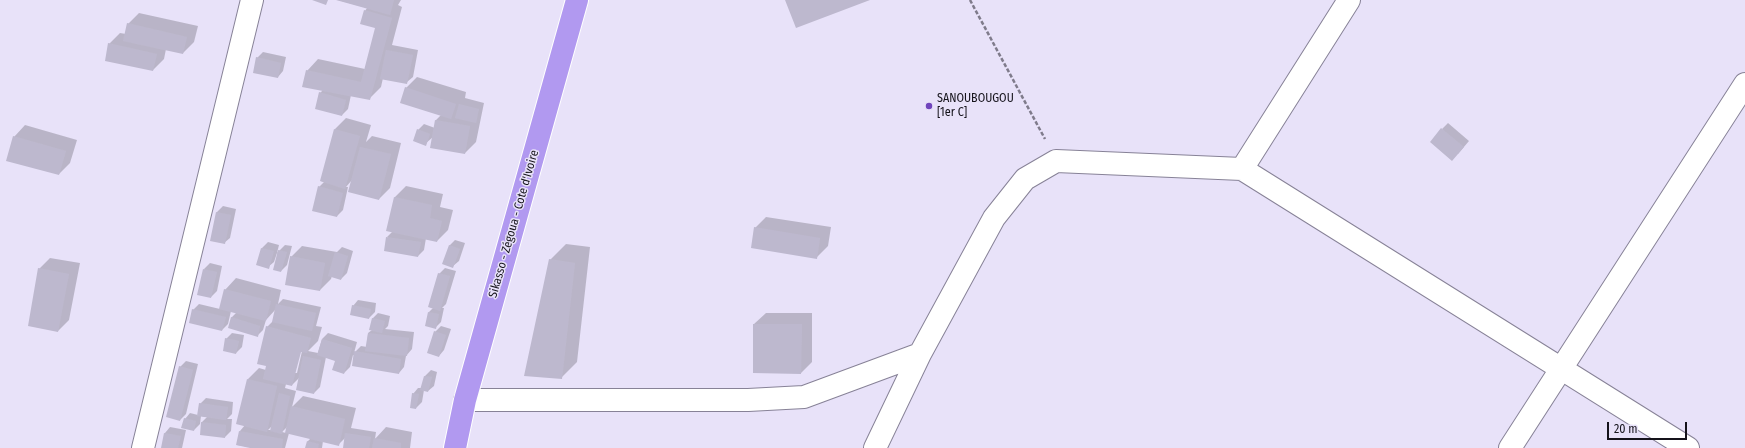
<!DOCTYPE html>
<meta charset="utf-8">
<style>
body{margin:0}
#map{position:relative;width:1745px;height:448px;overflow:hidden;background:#e8e2f9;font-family:"Fira Sans Condensed",sans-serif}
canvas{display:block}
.scale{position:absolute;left:1607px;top:422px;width:80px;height:18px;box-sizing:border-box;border:2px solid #15131b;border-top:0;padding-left:5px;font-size:12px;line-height:14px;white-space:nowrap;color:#15131b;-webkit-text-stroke:3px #e8e2f9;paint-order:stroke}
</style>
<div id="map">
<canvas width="1745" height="448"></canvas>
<div class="scale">20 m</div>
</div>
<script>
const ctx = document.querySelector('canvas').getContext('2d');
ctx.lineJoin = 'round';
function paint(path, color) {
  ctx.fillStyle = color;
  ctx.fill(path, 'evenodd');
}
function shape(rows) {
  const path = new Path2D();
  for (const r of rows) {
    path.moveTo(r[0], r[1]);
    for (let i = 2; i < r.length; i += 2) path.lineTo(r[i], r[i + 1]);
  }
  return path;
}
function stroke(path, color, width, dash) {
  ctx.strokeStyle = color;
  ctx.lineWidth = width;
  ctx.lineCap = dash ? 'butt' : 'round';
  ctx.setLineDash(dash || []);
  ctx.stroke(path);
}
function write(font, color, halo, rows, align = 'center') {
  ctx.font = font + ' "Fira Sans Condensed",sans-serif';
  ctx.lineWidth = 3;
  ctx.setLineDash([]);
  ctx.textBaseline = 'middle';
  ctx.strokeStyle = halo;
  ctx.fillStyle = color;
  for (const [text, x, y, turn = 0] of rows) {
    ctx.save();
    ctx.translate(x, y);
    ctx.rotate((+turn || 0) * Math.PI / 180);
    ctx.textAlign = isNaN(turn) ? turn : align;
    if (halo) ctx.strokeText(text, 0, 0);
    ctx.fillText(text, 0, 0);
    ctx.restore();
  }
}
paint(shape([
 [338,0,401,0,398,5,402,7,392,45,418,50,413,77,407,82,383,78,381,87,369,99,351,95,348,109,342,115,320,93,323,90,307,71,318,59,365,69,376,27,365,11,367,8],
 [139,13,198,26,194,42,183,53,166,49,164,59,153,70,109,44,120,33,126,34,128,24],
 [263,52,286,57,283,71,278,77,257,58],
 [417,77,466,92,465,98,484,103,476,142,465,153,433,137,425,144,418,130,424,124,435,128,436,120,441,115,406,88],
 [346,118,371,125,366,142,372,136,401,143,390,188,379,199,352,180,346,187,348,187,343,210,337,216,319,187,324,182,321,181,335,129],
 [1448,123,1469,141,1458,154,1442,129],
 [25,125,77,140,70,163,59,174,14,137],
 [406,186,443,194,440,207,453,210,448,230,437,241,426,238,424,250,418,256,387,237,393,231,395,197],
 [223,206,236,209,230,238,224,243,211,240,217,212],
 [766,217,831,227,828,246,817,257,755,228],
 [455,240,465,243,459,261,453,266,449,246],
 [268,242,279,245,277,253,285,245,292,246,287,265,281,271,278,254,277,253,274,262,268,267,258,265,262,248],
 [566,244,590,247,577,362,561,378,550,260],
 [302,246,337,252,342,247,353,251,347,273,341,279,332,276,331,279,320,290,291,257],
 [50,258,80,263,69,320,58,331,39,269],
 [210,263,222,266,217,291,211,297,204,269],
 [445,268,456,271,446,304,442,308,444,308,441,322,435,328,426,325,429,312,433,308,439,274],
 [236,278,281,290,278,304,283,299,321,307,316,326,322,327,318,341,308,351,318,353,322,339,328,333,357,342,354,353,361,346,367,347,368,333,372,330,372,319,378,313,390,316,388,326,385,329,414,332,412,349,406,356,404,367,399,373,353,355,350,367,344,373,336,360,326,357,320,387,314,393,299,378,292,385,286,384,285,388,296,391,292,407,303,396,356,408,351,428,376,432,375,439,386,427,412,432,410,448,344,448,345,438,339,444,323,441,322,448,306,448,308,441,311,438,289,433,285,448,255,448,237,445,240,431,245,425,248,379,259,368,266,370,267,327,274,320,276,309,266,320,263,330,257,336,231,318,237,312,231,311,228,324,222,330,193,310,199,304,220,309,225,290],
 [301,347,303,347,297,373,295,373],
 [273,425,271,430,268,430],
 [288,426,286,433,282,432],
 [358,300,376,303,375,312,369,318,353,306],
 [766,313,812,313,812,362,801,373,754,372,754,324],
 [441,326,451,329,444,350,439,356,435,332],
 [232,333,244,335,242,347,236,353,226,339],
 [186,361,198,364,186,414,180,420,180,367],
 [431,370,437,372,434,386,428,391,424,390,422,402,416,408,413,394,418,388,422,388,425,376],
 [206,398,233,402,232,414,227,419,232,419,231,431,225,437,201,434,202,422,207,417,201,416,200,424,194,430,185,419,190,413,198,415,200,404],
 [170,427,186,430,182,448,162,448,165,433]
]), '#0003');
paint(shape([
 [312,0,328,0,326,5],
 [336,0,394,0,390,15],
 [785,0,870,0,796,28],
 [364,10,392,18,370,100,302,87,306,70,361,82,375,28,360,24],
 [127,23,187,37,183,54,123,41],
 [108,43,157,54,153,71,105,61],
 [386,50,413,55,407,84,380,79],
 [256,57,281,63,278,78,253,73],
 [405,87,456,104,451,119,400,103],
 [319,92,346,100,342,116,315,109],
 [459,104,479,109,476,123,455,118],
 [435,120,470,126,465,154,430,148],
 [1441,128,1464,147,1452,161,1430,142],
 [334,129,360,136,345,189,320,181],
 [417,129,430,134,426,146,413,141],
 [13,136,66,151,59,175,6,161],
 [360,147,391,154,379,200,348,192],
 [318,186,343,193,337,217,312,211],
 [394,197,432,205,430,218,442,221,437,242,386,231],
 [216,212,231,215,225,244,210,241],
 [754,227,820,238,817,259,751,248],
 [386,237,421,242,418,257,384,251],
 [449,245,460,249,453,268,442,264],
 [261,248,274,251,269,269,256,265],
 [278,250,287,252,281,272,273,270],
 [335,252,348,256,341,280,328,276],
 [290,256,325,263,320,291,285,285],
 [549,259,575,263,562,379,524,376],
 [38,268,69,274,58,332,28,326],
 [203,269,217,272,211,298,197,295],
 [438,273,450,276,440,311,428,307],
 [224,289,271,301,266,321,219,309],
 [276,304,316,313,312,331,272,322],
 [352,305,371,309,369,319,350,315],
 [192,309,226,317,222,331,189,323],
 [428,312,439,314,436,329,425,326],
 [231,317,260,326,258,337,228,328],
 [372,318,385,321,382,333,369,330],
 [753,324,802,324,801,374,753,373],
 [266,326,311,338,307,353,301,352,292,386,263,379,266,366,257,364],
 [434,331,446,335,439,357,427,353],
 [368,333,409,338,407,356,365,351],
 [225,338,239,341,236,354,223,351],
 [322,339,352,348,344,374,332,370,335,361,317,355],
 [354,351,401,359,399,374,352,366],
 [303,356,321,360,314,394,296,390],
 [179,366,193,370,180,421,166,417],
 [424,376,432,377,428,392,420,390],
 [247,379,277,386,267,432,236,424],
 [279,393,290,396,282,434,270,431],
 [412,393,419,394,416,409,410,408],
 [199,403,228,407,226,420,197,416],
 [291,406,345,419,339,446,285,433],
 [184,418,196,421,194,431,181,428],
 [201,422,226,425,225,438,200,435],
 [239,431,283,439,282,448,250,448,236,445],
 [164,433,181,436,178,448,161,448],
 [345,433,371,437,369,448,343,448],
 [374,438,401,443,401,448,372,448],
 [307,441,319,444,318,448,305,448]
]), '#bdb8ce');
const minor = shape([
 [1242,169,1349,0],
 [465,400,748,400,804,397,920,354],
 [143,448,252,0],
 [875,448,920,354,994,218,1025,179,1056,161,1242,169,1688,448],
 [1510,448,1745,84]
]);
const highway = shape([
 [455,448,465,400,577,0]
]);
stroke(minor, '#878297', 24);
stroke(highway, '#fff', 24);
stroke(shape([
 [970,0,1045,139]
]), '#7f7b8b', 2.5, [4, 2]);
stroke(minor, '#fff', 22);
stroke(highway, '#b199f0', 22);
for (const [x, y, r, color] of [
 [929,106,4,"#7044bc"]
]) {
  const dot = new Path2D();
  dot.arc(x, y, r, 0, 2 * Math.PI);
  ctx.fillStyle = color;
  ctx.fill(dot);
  stroke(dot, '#e8e2f9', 1.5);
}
write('12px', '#15131b', '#e8e2f9', [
 ["SANOUBOUGOU",937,99],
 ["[1er C]",937,113]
], 'left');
write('12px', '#15131b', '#e8e2f9', [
 ["Sikasso - Zégoua - Cote d'Ivoire",514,224,-74]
]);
</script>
